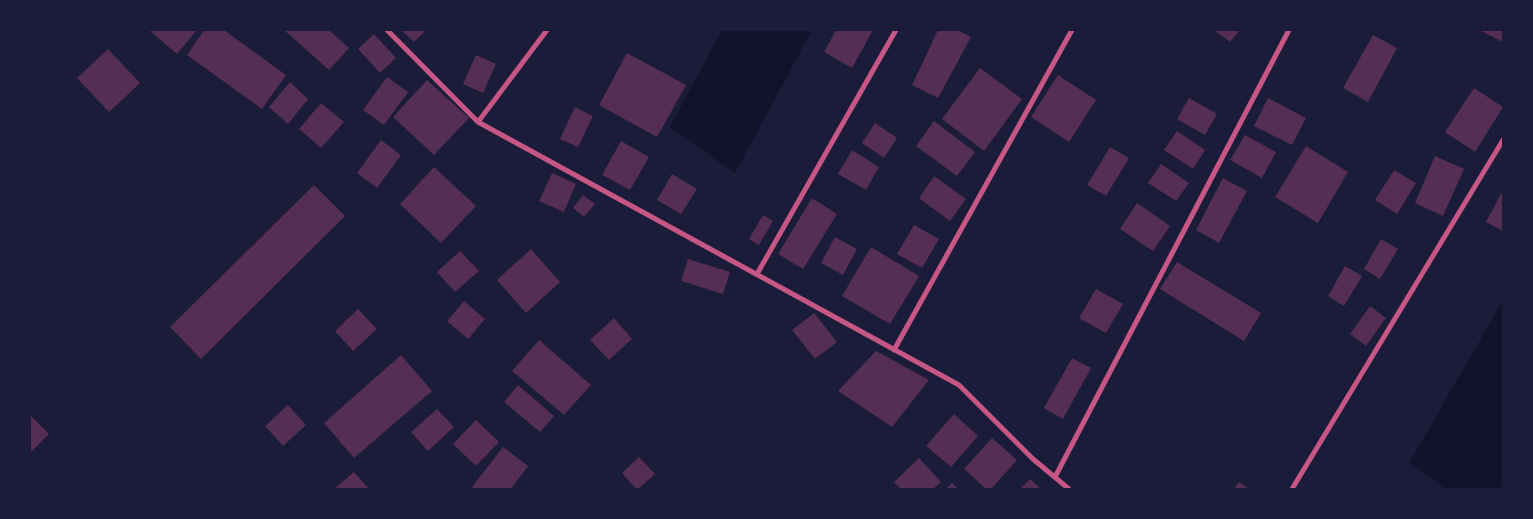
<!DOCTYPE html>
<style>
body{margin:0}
#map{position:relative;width:1533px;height:519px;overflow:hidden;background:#1b1b3a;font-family:"DejaVu Sans",sans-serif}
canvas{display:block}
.frame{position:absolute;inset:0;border:31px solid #1b1b3a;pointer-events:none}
</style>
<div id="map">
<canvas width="1533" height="519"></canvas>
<div class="frame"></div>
</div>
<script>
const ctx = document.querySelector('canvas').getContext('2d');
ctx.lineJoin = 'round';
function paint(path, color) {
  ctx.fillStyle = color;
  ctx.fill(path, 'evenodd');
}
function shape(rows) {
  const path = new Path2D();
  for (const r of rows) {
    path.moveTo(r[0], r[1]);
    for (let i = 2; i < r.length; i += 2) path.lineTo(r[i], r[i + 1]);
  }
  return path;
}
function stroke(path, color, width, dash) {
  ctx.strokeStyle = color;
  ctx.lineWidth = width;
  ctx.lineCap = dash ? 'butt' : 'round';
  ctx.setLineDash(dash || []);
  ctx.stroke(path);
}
paint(shape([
 [722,30,812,30,735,173,670,127],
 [1503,301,1503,481,1499,489,1447,489,1409,463]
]), '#12122b');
paint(shape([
 [149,30,197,30,177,54],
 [204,30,224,30,286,75,262,109,187,55],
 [284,30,329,30,349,48,329,70],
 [401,30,426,30,414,42],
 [836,30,873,30,852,68,824,52],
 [938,30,957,30,971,37,938,98,912,85],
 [1214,30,1240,30,1230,42],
 [1479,30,1503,30,1503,42],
 [374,34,396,58,380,73,358,49],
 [1373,35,1397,48,1368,102,1343,88],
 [108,49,140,83,109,112,77,78],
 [627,53,686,85,657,137,599,105],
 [476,55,496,64,483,93,463,84],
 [980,68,1022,99,984,151,942,119],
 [1058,75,1096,100,1069,142,1031,117],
 [387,77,408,92,384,125,363,110],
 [427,80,469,118,434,155,393,117],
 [290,82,308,99,288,124,269,107],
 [1474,88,1503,107,1475,152,1445,132],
 [1189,98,1217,114,1205,135,1177,119],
 [1268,98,1306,118,1292,145,1254,126],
 [321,103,344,122,321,148,299,129],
 [575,107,593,116,578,147,560,139],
 [934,121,975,152,957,176,916,146],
 [875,123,897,138,884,158,862,143],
 [1177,131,1205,150,1193,169,1164,150],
 [1245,135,1276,152,1262,178,1230,160],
 [381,140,401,155,377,188,357,173],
 [621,141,649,157,630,190,602,175],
 [1306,146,1348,172,1318,223,1275,197],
 [1110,147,1129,158,1106,196,1087,185],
 [852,150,879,167,866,190,838,174],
 [1435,156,1464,169,1443,216,1415,203],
 [1161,164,1189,183,1176,201,1148,183],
 [434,167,476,206,441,243,400,204],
 [1394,170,1416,183,1397,214,1375,200],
 [552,173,576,184,564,212,539,201],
 [672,174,697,189,681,214,657,200],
 [934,176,966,199,950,221,919,198],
 [1223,178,1247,191,1219,243,1196,230],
 [314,185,345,216,201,359,170,327],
 [1503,190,1503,231,1486,222],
 [583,195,595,204,584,217,573,208],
 [812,198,837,214,803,269,778,254],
 [1137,203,1170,226,1153,251,1120,229],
 [763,215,773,221,759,245,749,239],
 [914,225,939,239,922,268,897,254],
 [835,237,857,249,843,275,821,263],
 [1381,239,1398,249,1380,279,1364,269],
 [871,247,919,276,890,324,842,296],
 [531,249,560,282,526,313,497,280],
 [460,251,479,271,455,292,437,272],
 [688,259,730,272,723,294,681,281],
 [1177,262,1261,313,1244,341,1160,289],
 [1345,266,1362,276,1344,306,1328,296],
 [1096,289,1123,304,1106,333,1079,318],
 [464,301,485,319,468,339,447,321],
 [1370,306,1386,318,1366,346,1350,334],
 [358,309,377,329,353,351,335,331],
 [814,313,837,342,815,359,792,330],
 [614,318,632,339,609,360,590,340],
 [539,340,591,385,564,415,512,371],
 [876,351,929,380,892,427,838,391],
 [401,355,432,391,354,458,324,423],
 [1072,358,1091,368,1063,419,1044,408],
 [518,385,554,416,540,432,504,402],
 [288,405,306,425,283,446,265,426],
 [437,409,454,427,428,451,411,432],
 [954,414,978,436,951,467,926,446],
 [30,415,49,434,30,453],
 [476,420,499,442,476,466,453,444],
 [992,438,1017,460,991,489,986,489,964,469],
 [503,447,528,466,511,489,475,489,472,487],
 [639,457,655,474,638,489,636,489,622,473],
 [919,458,941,482,933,489,901,489,894,482],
 [354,472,369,489,334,489],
 [1030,479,1041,489,1020,489],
 [1239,482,1249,489,1234,489],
 [952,483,958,489,946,489]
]), '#542f53');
stroke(shape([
 [387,30,478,122,959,385,1033,459,1069,489],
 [478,122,547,30],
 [757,274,896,30],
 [894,350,1072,30],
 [1055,477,1289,30],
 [1292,489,1503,140]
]), '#c65784', 5);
</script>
